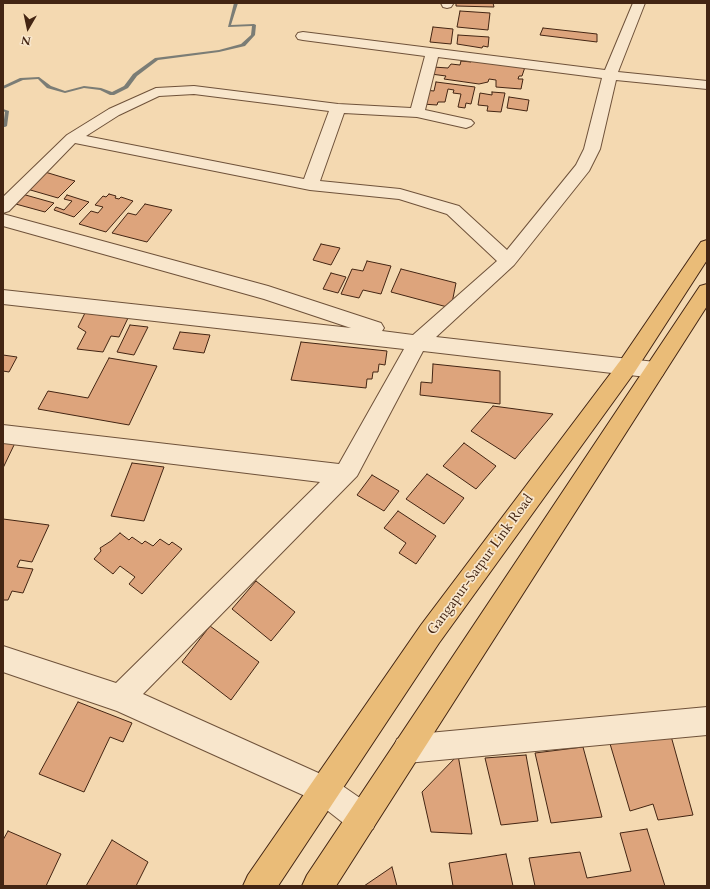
<!DOCTYPE html>
<style>
body{margin:0}
#map{position:relative;width:710px;height:889px;overflow:hidden;background:#f4d9b1;font-family:Cardo,serif}
canvas{display:block}
.frame{position:absolute;inset:0;border:4px solid #432513;pointer-events:none}
.north{position:absolute;left:8px;top:8px;width:40px;height:40px;-webkit-text-stroke:3px #f8e6cc;paint-order:stroke;rotate:189deg;font-size:11px;font-weight:700;line-height:16px;text-align:center;color:#432513}
.north::after{content:'';display:block;margin:auto;width:14px;height:18px;background:#432513;clip-path:polygon(50% 0,100% 100%,50% 72%,0 100%)}
</style>
<div id="map">
<canvas width="710" height="889"></canvas>
<div class="frame"></div>
<div class="north">N</div>
</div>
<script>
const ctx = document.querySelector('canvas').getContext('2d');
ctx.lineJoin = 'round';
function shape(rows) {
  const path = new Path2D();
  for (const r of rows) {
    path.moveTo(r[0], r[1]);
    for (let i = 2; i < r.length; i += 2) path.lineTo(r[i], r[i + 1]);
  }
  return path;
}
function paint(path, color) {
  ctx.fillStyle = color;
  ctx.fill(path, 'evenodd');
}
function stroke(path, color, width, dash) {
  ctx.strokeStyle = color;
  ctx.lineWidth = width;
  ctx.lineCap = dash ? 'butt' : 'round';
  ctx.setLineDash(dash || []);
  ctx.stroke(path);
}
function write(font, color, halo, rows, align = 'center') {
  ctx.font = font + ' Cardo,serif';
  ctx.lineWidth = 3.5;
  ctx.setLineDash([]);
  ctx.textBaseline = 'middle';
  ctx.strokeStyle = halo;
  ctx.fillStyle = color;
  for (const [text, x, y, turn = 0] of rows) {
    ctx.save();
    ctx.translate(x, y);
    ctx.rotate((+turn || 0) * Math.PI / 180);
    ctx.textAlign = isNaN(turn) ? turn : align;
    if (halo) ctx.strokeText(text, 0, 0);
    ctx.fillText(text, 0, 0);
    ctx.restore();
  }
}
paint(shape([
 [234,3,238,3,231,25,254,24,256,25,255,35,245,46,219,52,158,60,137,76,128,88,114,95,110,95,100,90,84,88,65,93,47,88,38,79,23,80,3,89,3,86,20,78,39,77,51,86,65,91,84,86,101,88,112,92,124,86,133,74,155,58,219,50,241,44,251,35,252,26,228,27,234,3],
 [3,109,9,111,7,126,5,127,3,127,5,112,3,111,3,109]
]), '#7b7d76');
const building = shape([
 [456,3,493,3,494,7,456,6,456,3],
 [460,11,490,13,488,30,457,27,460,11],
 [433,27,453,29,451,44,430,42,433,27],
 [543,28,597,34,597,42,540,35,543,28],
 [458,35,489,37,488,47,483,46,482,48,457,44,458,35],
 [461,61,471,62,472,61,525,67,522,76,519,76,518,79,523,79,521,89,496,87,496,80,489,79,488,82,479,84,444,79,446,76,431,74,433,67,448,68,451,64,460,65,461,61],
 [436,82,475,87,471,104,466,103,465,108,458,107,461,94,453,93,454,90,448,89,445,102,438,102,437,105,422,104,425,90,434,91,436,82],
 [492,92,505,93,501,112,487,111,488,106,478,105,480,93,492,95,492,92],
 [509,97,529,100,527,111,507,108,509,97],
 [45,172,75,181,58,198,27,189,45,172],
 [22,194,54,203,45,212,12,203,22,194],
 [109,194,116,196,115,198,119,199,121,197,133,201,106,232,79,224,91,211,98,213,103,207,95,205,103,196,106,197,109,194],
 [67,195,89,202,74,217,54,210,56,207,64,210,72,201,64,199,67,195],
 [145,204,172,210,147,242,112,233,128,213,136,215,145,204],
 [321,244,340,248,331,265,313,260,321,244],
 [367,261,391,266,381,294,363,290,359,298,341,294,352,269,363,271,367,261],
 [401,269,456,283,451,308,391,292,401,269],
 [331,273,346,277,338,293,323,289,331,273],
 [85,313,128,318,119,337,111,336,103,352,77,349,86,332,78,327,85,313],
 [130,325,148,327,134,355,117,352,130,325],
 [180,332,210,335,204,353,173,349,180,332],
 [301,342,387,351,385,365,379,364,378,372,373,372,372,379,367,379,366,388,291,380,301,342],
 [3,355,17,357,9,372,3,371,3,355],
 [109,358,157,366,129,425,38,409,48,391,88,398,109,358],
 [433,364,500,371,500,404,420,395,421,382,432,383,433,364],
 [493,406,553,414,515,459,471,431,493,406],
 [3,442,15,443,3,468,3,442],
 [464,443,496,466,476,489,443,466,464,443],
 [132,463,164,467,144,521,111,516,132,463],
 [427,474,464,498,444,524,406,499,427,474],
 [372,475,399,491,384,511,357,495,372,475],
 [398,511,436,536,416,564,399,553,406,543,384,528,398,511],
 [3,519,49,525,32,562,20,560,17,567,33,569,23,593,12,591,8,600,3,600,3,519],
 [120,533,129,540,132,537,142,544,145,541,153,546,160,539,169,545,172,542,182,549,142,594,129,584,135,577,120,566,113,574,94,559,101,551,100,548,111,541,120,533],
 [256,581,295,612,271,641,232,609,256,581],
 [210,626,259,662,231,700,182,662,210,626],
 [78,702,132,723,123,742,110,737,84,792,39,774,78,702],
 [671,736,693,815,658,820,653,804,630,811,608,737,671,736],
 [583,747,602,817,551,823,535,753,583,747],
 [458,755,472,834,431,832,422,792,458,755],
 [526,755,538,821,501,825,485,758,526,755],
 [647,829,665,886,535,886,529,858,580,852,587,878,631,871,620,833,647,829],
 [8,831,61,854,46,886,3,886,3,840,8,831],
 [112,840,148,862,136,886,86,886,112,840],
 [506,854,513,886,453,886,449,863,506,854],
 [392,867,397,886,364,886,392,867]
]);
paint(building, '#dda47c');
stroke(building, '#432513', 1);
const street = shape([
 [441,3,453,3,453,4,451,7,447,8,443,7,441,3],
 [633,3,645,3,618,72,707,81,707,89,616,80,600,149,589,171,514,265,436,337,655,362,662,364,665,370,662,376,655,378,423,351,357,476,143,694,334,780,373,807,377,818,373,829,362,833,351,829,314,800,117,711,3,672,3,646,116,683,320,482,3,443,3,425,339,464,404,349,3,304,3,290,351,328,264,299,3,226,3,214,268,286,381,323,384,328,382,331,413,335,497,261,447,214,399,199,310,190,75,143,9,211,3,213,3,197,67,135,109,109,156,88,194,86,338,104,411,108,425,56,303,40,298,39,296,36,298,33,303,32,605,70,633,3],
 [438,57,602,78,584,149,576,165,507,250,459,206,400,189,320,181,344,113,417,117,466,128,471,126,474,123,471,120,425,110,438,57],
 [194,94,329,111,304,179,86,136,119,115,159,96,194,94],
 [707,707,707,735,407,763,397,759,393,749,397,739,407,735,707,707]
]);
const primary = shape([
 [707,240,707,260,634,373,439,643,278,886,243,886,248,875,421,625,620,361,701,242,707,240],
 [707,284,707,306,336,886,302,886,307,875,700,286,707,284]
]);
stroke(street, '#6f523a', 2);
stroke(primary, '#432513', 2);
paint(street, '#f8e6cc');
paint(primary, '#eabc78');
write('14px', '#432513', '#f8e6cc', [
 ["Gangapur-Satpur Link Road",481,565,-54]
]);
</script>
